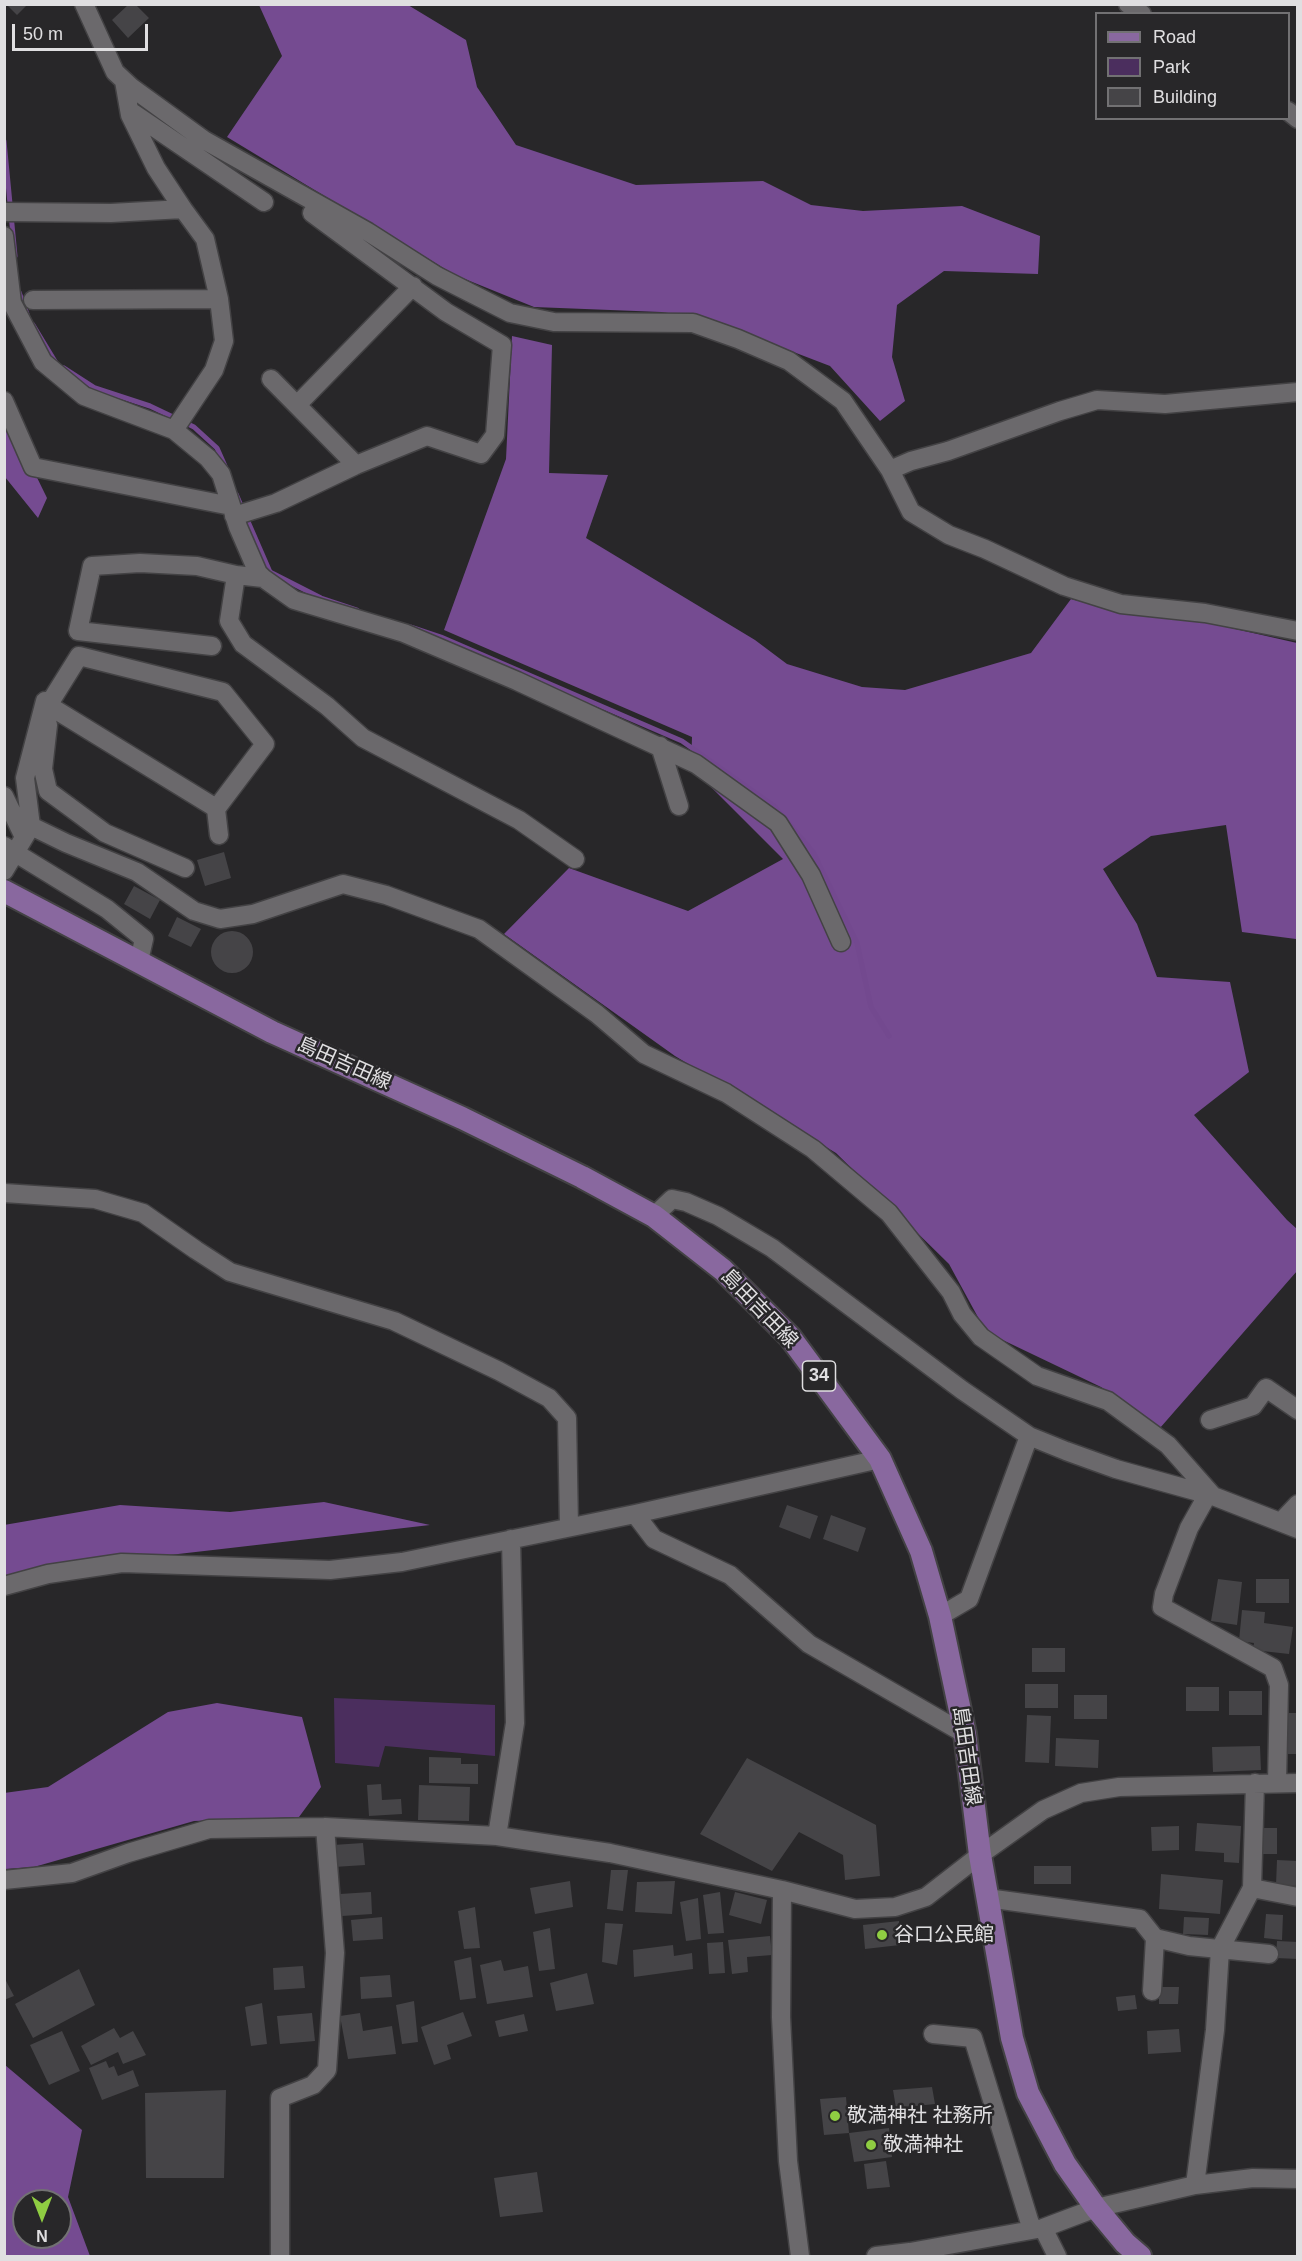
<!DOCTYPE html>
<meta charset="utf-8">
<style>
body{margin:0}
#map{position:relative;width:1302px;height:2261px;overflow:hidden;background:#282729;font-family:Arial,sans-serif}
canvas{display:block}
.frame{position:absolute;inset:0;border:6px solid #e0dfe1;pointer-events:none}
.legend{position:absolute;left:1095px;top:12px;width:195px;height:108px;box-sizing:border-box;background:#282729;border:2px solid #727173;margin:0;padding:8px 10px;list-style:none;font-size:18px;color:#e0dfe1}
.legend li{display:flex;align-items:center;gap:12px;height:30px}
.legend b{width:30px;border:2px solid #727173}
.north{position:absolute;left:12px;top:2189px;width:60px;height:60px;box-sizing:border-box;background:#282729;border:2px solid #727173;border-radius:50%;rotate:180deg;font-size:16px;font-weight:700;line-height:24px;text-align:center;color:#e0dfe1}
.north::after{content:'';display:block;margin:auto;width:21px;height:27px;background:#8fcd42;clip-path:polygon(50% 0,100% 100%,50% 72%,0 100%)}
.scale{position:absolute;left:12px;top:24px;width:136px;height:27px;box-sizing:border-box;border:3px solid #e0dfe1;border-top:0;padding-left:8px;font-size:18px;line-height:21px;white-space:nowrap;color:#e0dfe1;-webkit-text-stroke:4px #282729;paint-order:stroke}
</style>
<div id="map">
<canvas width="1302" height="2261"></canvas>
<div class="frame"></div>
<ul class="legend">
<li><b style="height:8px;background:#89689f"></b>Road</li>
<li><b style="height:16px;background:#4b2e5e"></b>Park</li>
<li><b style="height:16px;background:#454447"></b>Building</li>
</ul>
<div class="north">N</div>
<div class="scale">50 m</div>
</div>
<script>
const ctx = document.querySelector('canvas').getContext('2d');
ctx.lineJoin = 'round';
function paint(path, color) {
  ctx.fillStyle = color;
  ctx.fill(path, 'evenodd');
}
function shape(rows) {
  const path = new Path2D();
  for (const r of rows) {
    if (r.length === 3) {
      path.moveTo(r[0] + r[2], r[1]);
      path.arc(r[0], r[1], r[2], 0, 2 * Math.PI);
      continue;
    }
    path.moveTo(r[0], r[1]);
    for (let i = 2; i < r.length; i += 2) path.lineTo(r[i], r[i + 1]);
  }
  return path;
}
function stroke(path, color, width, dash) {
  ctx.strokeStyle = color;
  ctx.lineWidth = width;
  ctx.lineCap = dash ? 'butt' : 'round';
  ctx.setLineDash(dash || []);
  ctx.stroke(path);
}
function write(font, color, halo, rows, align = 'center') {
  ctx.font = font + ' Arial,"Noto Sans JP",sans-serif';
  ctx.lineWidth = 5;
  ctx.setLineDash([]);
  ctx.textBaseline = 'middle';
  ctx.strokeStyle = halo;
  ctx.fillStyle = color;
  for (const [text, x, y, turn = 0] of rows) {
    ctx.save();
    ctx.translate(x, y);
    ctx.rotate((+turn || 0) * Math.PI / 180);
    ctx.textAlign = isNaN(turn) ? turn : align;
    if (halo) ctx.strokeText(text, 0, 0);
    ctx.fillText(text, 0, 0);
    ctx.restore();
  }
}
paint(shape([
 [334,1698,495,1705,495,1756,385,1746,379,1767,335,1763]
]), '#4b2e5e');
paint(shape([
 [259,5,408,5,466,40,477,87,516,145,636,185,763,181,811,205,863,211,962,206,1040,236,1038,274,944,271,897,305,892,357,905,401,880,421,830,366,705,318,661,312,534,307,455,275,227,137,282,56],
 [512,336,552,345,549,473,608,475,586,538,755,640,787,664,862,687,905,690,1031,653,1071,599,1118,611,1209,623,1297,643,1298,930,1296,939,1242,932,1226,825,1151,836,1103,869,1137,924,1157,977,1230,982,1249,1072,1194,1115,1287,1220,1297,1229,1297,1271,1160,1428,1101,1387,986,1332,949,1264,836,1153,675,1056,504,934,569,868,688,911,783,859,691,767,692,737,444,630,506,459],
 [4,410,47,498,38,518,5,477],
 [324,1502,430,1525,22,1572,5,1578,4,1525,120,1505,230,1512],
 [217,1703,302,1717,321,1787,299,1817,194,1821,34,1867,5,1869,4,1793,48,1787,168,1712],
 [5,2065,82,2130,68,2197,90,2256,5,2256],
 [24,2201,60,2201,60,2237,24,2237]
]), '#754b91');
stroke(shape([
 [4,141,15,256],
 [19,292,27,314],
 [33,325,56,363],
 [64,368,95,388,150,406,194,427,217,448,225,466],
 [236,494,270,572,321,598,357,610],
 [411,627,441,637,682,741,774,806,813,852,857,943,871,1007,889,1036]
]), '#73498f', 5);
paint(shape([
 [6,4,28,4,17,15],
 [129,4,135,4,149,18,128,38,112,20],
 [224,852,231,878,205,886,197,860],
 [134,886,160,900,150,919,124,904],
 [177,917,201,929,191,947,168,936],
 [232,952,21],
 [787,1505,818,1516,810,1539,779,1527],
 [831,1515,866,1528,858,1552,823,1539],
 [1218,1579,1242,1582,1237,1625,1211,1621],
 [1256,1579,1289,1579,1289,1603,1256,1603],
 [1242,1610,1265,1612,1264,1623,1293,1627,1289,1654,1253,1650,1254,1643,1239,1641],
 [1032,1648,1065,1648,1065,1672,1032,1672],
 [1025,1684,1058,1684,1058,1708,1025,1708],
 [1186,1687,1219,1687,1219,1711,1186,1711],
 [1229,1691,1262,1691,1262,1715,1229,1715],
 [1074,1695,1107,1695,1107,1719,1074,1719],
 [1286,1713,1298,1713,1298,1754,1285,1754],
 [1027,1715,1051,1716,1049,1763,1025,1762],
 [1056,1738,1099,1740,1098,1768,1055,1766],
 [1260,1746,1261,1770,1213,1772,1212,1747],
 [429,1757,461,1758,461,1764,478,1764,478,1784,429,1783],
 [747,1758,876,1825,880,1876,845,1880,843,1855,799,1832,772,1871,700,1834],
 [381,1784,382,1800,401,1799,402,1814,369,1816,367,1785],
 [419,1785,470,1787,469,1821,418,1820],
 [1197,1823,1241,1826,1239,1863,1224,1862,1224,1853,1195,1851],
 [1179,1826,1179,1850,1152,1851,1151,1827],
 [1260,1828,1277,1828,1277,1854,1259,1854],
 [363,1843,365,1865,334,1867,333,1845],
 [1277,1860,1298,1861,1298,1886,1276,1885],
 [1034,1866,1071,1866,1071,1884,1034,1884],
 [611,1870,628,1870,623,1911,607,1909],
 [1161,1874,1223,1880,1220,1914,1159,1909],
 [570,1881,573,1907,535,1914,530,1888],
 [675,1881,672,1914,635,1912,637,1882],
 [371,1892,372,1914,342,1916,340,1894],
 [720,1892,724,1933,708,1934,703,1895],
 [735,1892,767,1900,761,1924,729,1915],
 [698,1898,701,1939,686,1941,680,1902],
 [475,1907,480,1948,464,1949,458,1911],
 [1266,1914,1283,1915,1282,1940,1264,1938],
 [382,1917,383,1939,353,1941,351,1920],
 [1184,1917,1209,1918,1208,1935,1183,1934],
 [899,1921,900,1945,865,1949,863,1925],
 [605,1923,623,1924,617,1965,602,1962],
 [550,1928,555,1969,539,1971,533,1932],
 [770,1936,772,1955,747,1957,748,1972,732,1974,728,1940],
 [1277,1941,1298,1942,1298,1959,1276,1958],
 [723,1942,725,1973,709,1974,707,1943],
 [673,1945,674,1956,692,1953,693,1969,634,1977,633,1950],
 [471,1957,476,1998,460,2000,454,1961],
 [501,1960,504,1971,528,1966,533,1997,487,2004,480,1965],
 [303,1966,305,1988,274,1990,273,1968],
 [79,1969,95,2005,33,2038,15,2004],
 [587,1973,594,2004,556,2011,550,1983],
 [390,1975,392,1997,361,1999,360,1977],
 [4,1977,14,1996,4,2000],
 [1159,1987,1179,1987,1178,2004,1159,2004],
 [1135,1995,1137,2009,1118,2011,1116,1997],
 [414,2001,418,2042,402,2044,396,2005],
 [262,2003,267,2044,251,2046,245,2007],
 [463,2012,472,2036,447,2045,451,2059,434,2065,421,2027],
 [312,2013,315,2041,280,2044,277,2016],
 [360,2013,363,2031,392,2026,396,2054,348,2059,340,2016],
 [524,2014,528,2031,499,2037,495,2021],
 [114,2028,120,2038,133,2031,146,2055,123,2064,118,2052,91,2065,81,2046],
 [1179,2029,1181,2052,1148,2054,1147,2031],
 [62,2031,80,2071,49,2085,30,2045],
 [106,2061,109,2068,114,2066,118,2076,133,2070,139,2086,102,2100,89,2068],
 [932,2087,935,2104,896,2108,893,2090],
 [226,2090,224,2178,146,2178,145,2093],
 [846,2097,849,2133,889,2128,892,2157,854,2162,849,2133,824,2135,820,2099],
 [886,2161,890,2187,867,2189,864,2164],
 [537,2172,543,2212,500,2217,494,2178]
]), '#454447');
const minor = shape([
 [84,4,115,72,131,87,204,140,368,232,437,276,510,313,554,322,693,323,738,339,789,361,843,401,890,470,911,512,949,535,985,549,1064,586,1121,604,1205,613,1298,631],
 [1128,4,1142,14],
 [130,111,264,202],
 [1288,111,1298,119],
 [4,212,111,213,183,209,156,168,130,115,124,81],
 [4,236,12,303,43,362,84,396,174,430,214,370,224,341,219,299],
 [33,300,219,299,205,239,183,209],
 [271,379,356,465],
 [4,401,33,467,231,506],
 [297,405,413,286],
 [174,430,208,458,221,474,238,527,258,573,263,578,236,575,197,566,140,563,92,566,78,631,212,646],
 [890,470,911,461,948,451,1060,411,1097,400,1165,404,1298,392],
 [234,516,276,503,356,465,427,436,481,454,495,435,502,345,446,312,312,213],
 [236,575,229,621,243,644,327,706,363,738,519,820,575,859],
 [263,578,294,600,404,633,517,681,696,764,778,823,811,875,841,942],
 [44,712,79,656,223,692,265,744,216,809],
 [44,712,56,710,211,805,216,809,219,835],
 [46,718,48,725,43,769,48,791,105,833,185,868],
 [660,746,679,806],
 [4,796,24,837],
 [31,826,66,843,137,872,194,911,220,919,253,914,343,884,386,895,479,929,597,1014,644,1054,726,1093,813,1149,889,1213,951,1292,962,1314,981,1337,1037,1376,1108,1401,1168,1445,1213,1496],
 [4,846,107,909,144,939,139,961],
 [4,871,31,826,25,778,45,701],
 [4,1193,95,1199,143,1213,196,1250,230,1272,394,1321,499,1371,549,1398,567,1418,569,1526],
 [654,1216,672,1199,686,1202,718,1216,772,1248,962,1390,1029,1436,1066,1451,1116,1469,1213,1496,1298,1529],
 [1210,1420,1253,1406,1266,1388,1298,1410],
 [1208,1494,1189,1528,1164,1594,1162,1607,1273,1668,1279,1685,1277,1783],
 [635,1514,654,1539,730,1575,809,1644,965,1734],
 [1281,1522,1298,1504],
 [4,1586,48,1574,122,1563,330,1570,402,1562,635,1514,880,1459],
 [940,1616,969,1599,1029,1436],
 [497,1836,515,1723,511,1539],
 [4,1880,72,1873,128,1853,209,1829,325,1827,497,1836,610,1853,782,1890,855,1909,895,1907,926,1897,980,1855,1043,1810,1081,1793,1119,1787,1298,1783],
 [1252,1888,1298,1897],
 [782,1890,781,2017,788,2161,800,2256],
 [987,1898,1140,1919,1155,1938,1152,1991],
 [1155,1938,1189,1946,1269,1954],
 [933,2034,973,2038,1032,2230],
 [1195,2185,1215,2030,1220,1949,1252,1888,1255,1783],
 [1043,2228,1057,2256],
 [280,2256,280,2098,313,2085,327,2070,335,1953,325,1827],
 [876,2256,910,2252,1043,2228,1096,2208,1195,2185,1253,2178,1298,2179]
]);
const major = shape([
 [4,891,272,1032,462,1118,582,1177,654,1216,723,1270,790,1337,880,1459,921,1551,940,1616,965,1734,980,1855,1012,2038,1028,2093,1065,2164,1096,2208,1125,2243,1140,2256]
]);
stroke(minor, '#434244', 21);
stroke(major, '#434244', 26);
stroke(minor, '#6b696c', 18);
stroke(major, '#89689f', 22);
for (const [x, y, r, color] of [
 [882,1935,6,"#8fcd42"],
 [835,2116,6,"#8fcd42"],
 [871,2145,6,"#8fcd42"]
]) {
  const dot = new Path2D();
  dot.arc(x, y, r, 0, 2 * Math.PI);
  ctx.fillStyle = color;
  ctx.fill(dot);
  stroke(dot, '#282729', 2);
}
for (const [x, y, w] of [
 [819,1376,33]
]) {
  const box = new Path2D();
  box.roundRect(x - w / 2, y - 15, w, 30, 4.5);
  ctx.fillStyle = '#282729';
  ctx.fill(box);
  stroke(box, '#e0dfe1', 1.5);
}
write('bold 18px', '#e0dfe1', null, [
 ["34",819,1376]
]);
write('20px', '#e0dfe1', '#282729', [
 ["島田吉田線",344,1064,24],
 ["島田吉田線",759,1309,46],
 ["島田吉田線",966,1756,82]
]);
write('20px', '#e0dfe1', '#282729', [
 ["谷口公民館",894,1935],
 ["敬満神社 社務所",847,2116],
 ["敬満神社",883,2145]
], 'left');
</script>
